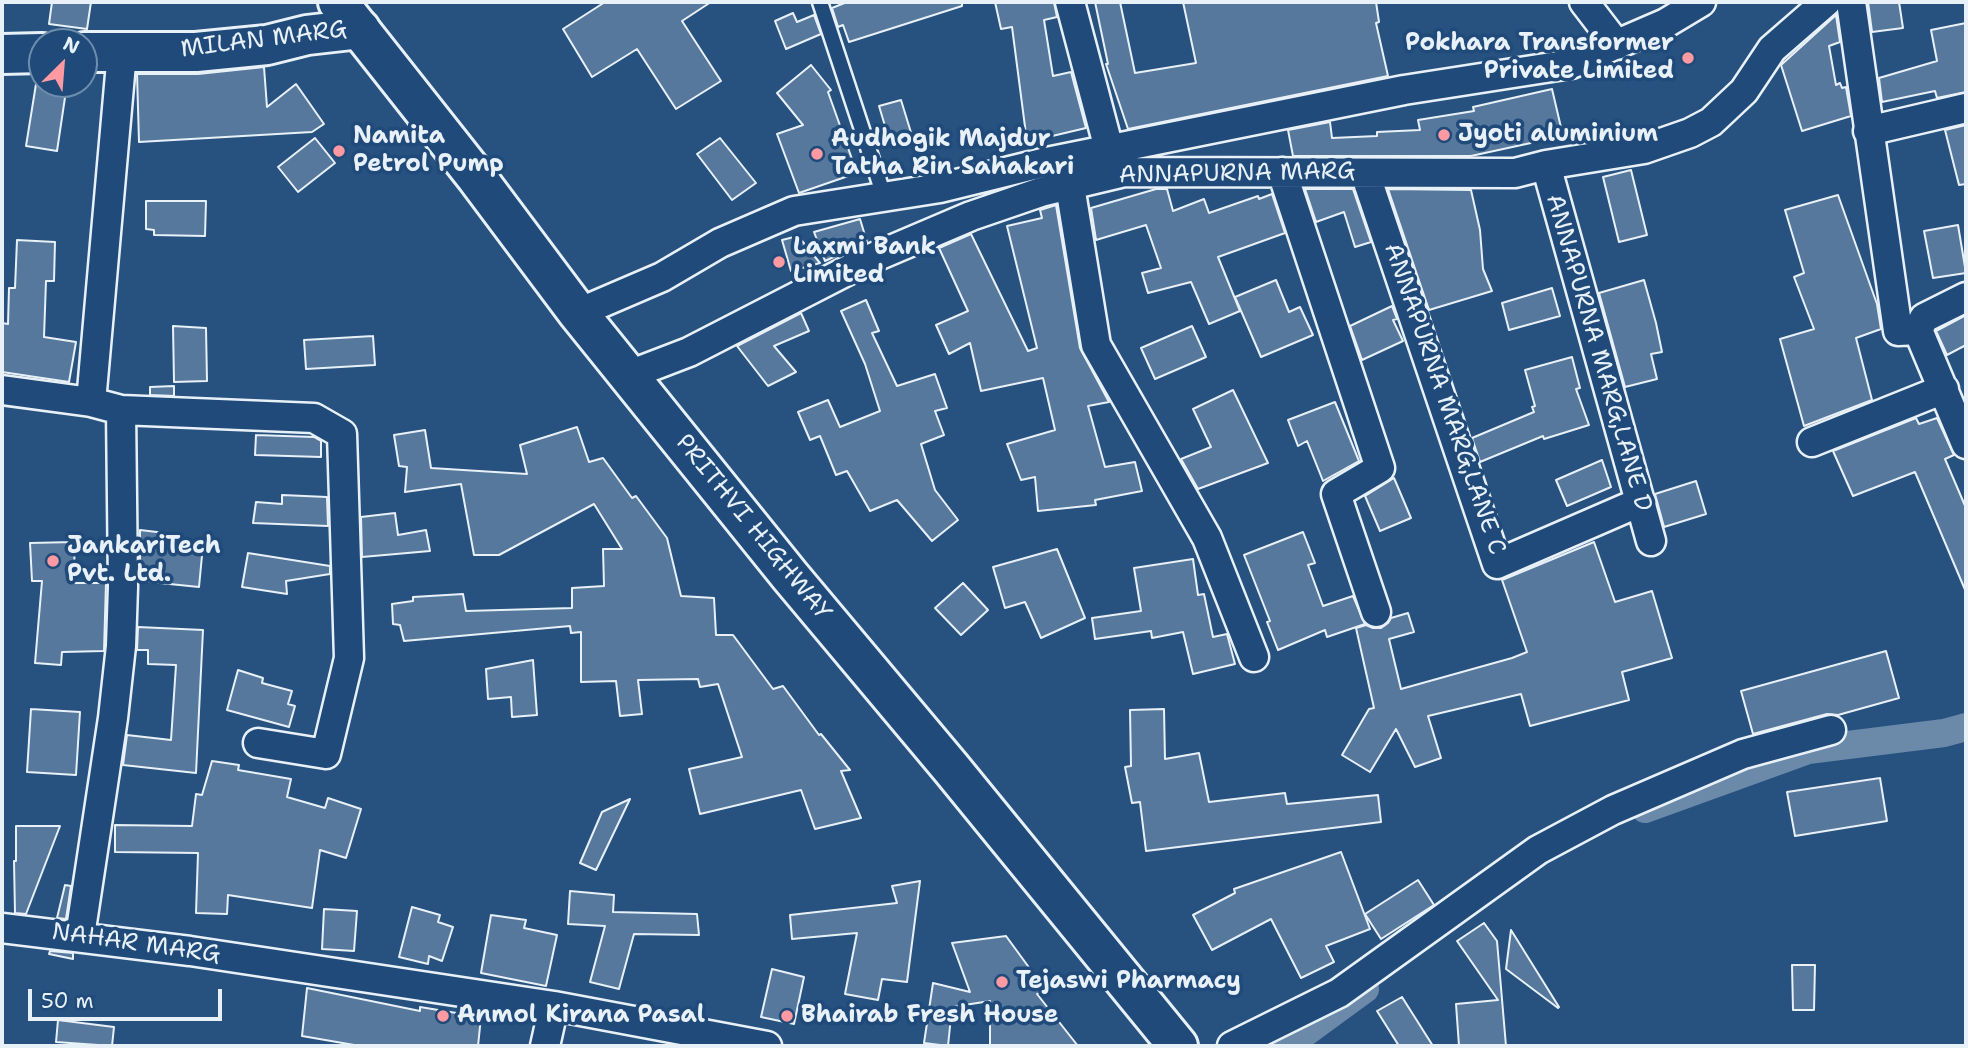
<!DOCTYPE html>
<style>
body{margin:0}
#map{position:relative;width:1968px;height:1048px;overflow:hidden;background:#27517f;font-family:"Shantell Sans",sans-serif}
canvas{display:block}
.frame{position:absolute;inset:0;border:4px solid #e8f1f8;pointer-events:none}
.north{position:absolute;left:28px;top:28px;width:70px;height:70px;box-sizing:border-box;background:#1f4a7a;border:2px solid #6f8dac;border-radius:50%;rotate:25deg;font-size:19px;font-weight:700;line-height:28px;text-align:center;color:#e8f1f8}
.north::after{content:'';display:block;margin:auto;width:24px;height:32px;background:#ff9aa2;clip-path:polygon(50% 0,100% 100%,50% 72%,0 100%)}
.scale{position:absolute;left:28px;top:989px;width:194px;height:32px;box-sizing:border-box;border:4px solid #e8f1f8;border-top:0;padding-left:9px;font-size:21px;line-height:24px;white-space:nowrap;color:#e8f1f8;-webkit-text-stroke:5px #1f4a7a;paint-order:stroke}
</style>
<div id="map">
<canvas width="1968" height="1048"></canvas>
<div class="frame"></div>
<div class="north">N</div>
<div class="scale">50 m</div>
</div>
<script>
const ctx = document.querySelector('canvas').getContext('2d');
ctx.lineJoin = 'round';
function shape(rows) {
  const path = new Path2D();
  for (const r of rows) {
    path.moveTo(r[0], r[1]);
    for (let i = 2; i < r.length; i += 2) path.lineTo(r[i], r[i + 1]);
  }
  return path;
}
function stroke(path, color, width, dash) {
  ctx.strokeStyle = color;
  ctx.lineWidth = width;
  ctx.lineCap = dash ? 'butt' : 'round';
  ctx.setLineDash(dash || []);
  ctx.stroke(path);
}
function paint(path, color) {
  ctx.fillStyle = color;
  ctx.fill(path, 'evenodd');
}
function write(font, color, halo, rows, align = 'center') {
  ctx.font = font + ' "Shantell Sans",sans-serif';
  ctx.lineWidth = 7;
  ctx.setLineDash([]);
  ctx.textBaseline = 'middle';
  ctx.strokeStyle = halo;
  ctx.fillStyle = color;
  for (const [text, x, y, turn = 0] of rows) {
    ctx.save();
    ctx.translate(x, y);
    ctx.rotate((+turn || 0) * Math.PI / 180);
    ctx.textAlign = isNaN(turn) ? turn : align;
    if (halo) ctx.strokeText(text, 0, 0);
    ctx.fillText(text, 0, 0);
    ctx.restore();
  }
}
stroke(shape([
 [1645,809,1808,750,1944,733,1966,727],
 [1287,1046,1365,989]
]), '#6b8aaa', 28);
const building = shape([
 [52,2,91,2,87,29,49,24,52,2],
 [605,2,711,2,682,21,721,81,676,109,637,49,592,77,563,29,605,2],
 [847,2,962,2,962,6,849,42,843,25,838,27,832,8,847,2],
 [995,2,1054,2,1057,17,1044,20,1053,76,1071,72,1086,128,1027,142,1012,27,1001,29,995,2],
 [1095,2,1120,2,1135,73,1196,63,1183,2,1376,2,1379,22,1376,23,1388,76,1128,129,1106,64,1108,64,1095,2],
 [1868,2,1899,2,1903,28,1872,32,1868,2],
 [793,13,797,22,814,15,821,34,786,49,775,21,793,13],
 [1836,15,1840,42,1829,46,1836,85,1840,83,1842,88,1846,87,1851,116,1802,131,1781,65,1836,15],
 [1966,23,1966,92,1937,98,1935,91,1882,102,1879,78,1937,61,1931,30,1966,23],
 [811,65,831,90,828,92,857,173,799,193,777,134,803,125,777,93,811,65],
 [264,67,267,107,296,84,324,124,312,132,139,142,137,74,198,74,264,67],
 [36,84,67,84,57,151,26,146,36,84],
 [1552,89,1563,136,1471,156,1293,156,1288,130,1330,122,1332,138,1377,136,1377,132,1420,130,1418,120,1474,111,1473,107,1552,89],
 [901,100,913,139,891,146,879,106,901,100],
 [1966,125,1966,184,1959,185,1945,130,1966,125],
 [315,138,335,163,298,192,278,167,315,138],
 [720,138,756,183,732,200,697,154,720,138],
 [1631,170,1647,235,1619,242,1603,177,1631,170],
 [1156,189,1167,189,1173,211,1204,199,1209,213,1258,196,1259,199,1272,194,1285,233,1218,257,1240,311,1209,324,1191,282,1148,293,1142,273,1161,268,1146,225,1096,240,1091,208,1156,189],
 [1305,189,1353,189,1371,242,1355,247,1344,212,1316,222,1305,189],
 [1388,189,1471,190,1480,230,1483,269,1492,291,1429,310,1388,189],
 [1838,195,1877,304,1881,329,1856,338,1872,400,1804,426,1780,339,1814,329,1794,277,1804,273,1785,210,1838,195],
 [146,201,206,201,205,236,154,235,154,230,146,229,146,201],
 [1056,205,1080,348,1109,402,1088,406,1105,467,1135,462,1142,491,1095,500,1096,505,1038,511,1035,477,1021,480,1007,444,1055,430,1043,378,981,391,970,343,949,354,936,325,968,311,939,248,971,234,1028,351,1037,348,1007,226,1042,218,1040,210,1056,205],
 [860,219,867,242,825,261,814,232,860,219],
 [1958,225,1966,273,1933,278,1924,231,1958,225],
 [798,236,820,263,791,271,782,240,798,236],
 [17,240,55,242,54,281,46,281,44,337,76,342,69,382,2,372,2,323,8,324,9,288,15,288,17,240],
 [1276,280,1289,312,1300,307,1313,335,1261,357,1235,297,1276,280],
 [1644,280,1656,323,1662,352,1651,354,1657,379,1625,387,1599,293,1644,280],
 [1552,288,1560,316,1509,330,1502,303,1552,288],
 [866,300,879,331,872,333,897,386,935,374,947,408,935,411,944,435,921,444,935,490,958,520,932,541,897,500,870,511,847,471,836,475,820,436,810,440,798,412,828,400,840,427,880,411,865,364,841,311,866,300],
 [1392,306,1397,319,1393,320,1403,341,1362,360,1350,326,1392,306],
 [801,313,809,331,774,346,796,372,768,386,737,346,801,313],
 [1966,315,1966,345,1947,355,1936,331,1966,315],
 [173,326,206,328,207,381,174,382,173,326],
 [1192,326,1206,357,1155,379,1141,348,1192,326],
 [373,336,375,365,306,369,304,340,373,336],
 [1572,357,1580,388,1576,389,1589,425,1544,439,1543,436,1480,462,1472,438,1534,412,1532,407,1535,406,1525,370,1572,357],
 [174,386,174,396,150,395,150,387,174,386],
 [1233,390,1268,463,1198,489,1181,459,1211,447,1193,409,1233,390],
 [1335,402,1359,461,1323,481,1307,441,1298,446,1288,420,1335,402],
 [1916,418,1919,424,1937,418,1954,455,1945,459,1966,508,1966,592,1915,472,1853,496,1833,451,1916,418],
 [577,427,589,462,603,458,632,498,636,496,667,538,681,596,714,598,716,635,733,635,773,689,783,686,819,735,821,734,850,770,841,771,861,818,815,829,801,790,700,814,689,769,742,757,718,684,700,687,698,679,638,680,642,714,620,716,616,681,581,682,581,632,571,633,570,626,404,641,400,625,393,624,392,604,413,601,413,597,463,594,466,611,572,608,572,588,604,586,603,549,622,549,594,504,499,555,474,555,461,484,405,492,407,467,399,466,394,435,425,430,431,468,527,474,520,445,577,427],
 [256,435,314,437,321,441,321,457,255,455,256,435],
 [1602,460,1611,487,1567,506,1556,480,1602,460],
 [1394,478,1411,518,1380,531,1365,496,1394,478],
 [1696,481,1706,514,1664,527,1655,494,1696,481],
 [282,495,327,497,328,526,253,523,256,502,282,504,282,495],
 [395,513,398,535,426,530,430,551,362,557,361,517,395,513],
 [140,530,182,535,181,542,203,545,199,587,140,581,140,530],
 [1303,532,1315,563,1308,565,1323,606,1353,596,1365,624,1327,637,1325,630,1278,650,1267,622,1270,621,1244,555,1303,532],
 [74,542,75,583,106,583,104,651,62,652,61,665,35,663,42,581,32,581,30,543,74,542],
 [1594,542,1615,602,1652,591,1672,658,1622,672,1629,700,1530,726,1521,694,1428,716,1441,758,1415,767,1396,729,1370,772,1342,755,1369,709,1374,708,1356,628,1366,625,1373,628,1381,628,1388,623,1391,618,1408,613,1414,632,1389,639,1401,689,1512,658,1527,652,1502,580,1594,542],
 [1057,549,1085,618,1041,638,1025,602,1005,608,993,567,1057,549],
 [248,553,330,566,330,574,286,581,287,594,242,587,248,553],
 [1193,559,1198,595,1204,594,1213,637,1227,634,1235,664,1193,674,1183,632,1152,638,1151,631,1095,639,1092,618,1141,611,1134,568,1193,559],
 [963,583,988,610,961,635,935,608,963,583],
 [138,627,203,630,196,773,123,765,127,735,171,740,176,665,148,664,148,650,137,650,138,627],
 [1886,651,1899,698,1838,715,1827,714,1753,734,1741,691,1886,651],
 [533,660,537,715,512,717,511,697,488,699,486,669,533,660],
 [238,670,263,678,262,683,292,691,288,704,295,706,289,727,227,710,238,670],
 [31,709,80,712,76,775,27,772,31,709],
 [1164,709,1165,759,1199,753,1209,802,1285,793,1287,804,1378,795,1381,822,1146,851,1140,802,1132,803,1125,767,1131,766,1130,710,1164,709],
 [212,761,239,765,238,770,291,779,287,797,325,808,328,798,361,809,346,858,320,850,312,908,228,895,227,914,196,913,198,853,115,852,115,825,192,826,196,794,202,795,212,761],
 [1880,778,1887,821,1795,836,1787,792,1880,778],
 [630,799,596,870,580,863,602,812,630,799],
 [16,826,60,826,26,914,15,913,14,861,16,861,16,826],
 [1341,852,1370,929,1326,946,1334,962,1301,978,1271,919,1212,950,1193,915,1235,893,1234,889,1341,852],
 [1418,880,1434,905,1381,939,1365,914,1418,880],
 [920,881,907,982,882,979,878,1000,845,994,857,933,792,939,790,915,897,903,892,886,920,881],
 [65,885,71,886,66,919,57,918,65,885],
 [570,891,614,895,613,912,697,914,699,935,634,934,619,989,590,982,605,926,568,924,570,891],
 [412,907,440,915,438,922,453,927,442,961,429,956,428,964,399,957,412,907],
 [324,909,357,911,354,951,322,949,324,909],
 [491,915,526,920,524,928,557,935,546,986,481,973,491,915],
 [1484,923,1497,941,1506,1046,1459,1046,1456,1004,1498,1000,1457,941,1484,923],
 [1511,930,1559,1007,1558,1008,1506,969,1511,930],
 [1006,936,1047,992,1037,994,1078,1046,990,1046,990,1001,952,1007,948,1046,924,1043,933,983,970,992,952,943,1006,936],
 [50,951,73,953,73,959,49,954,50,951],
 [1792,965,1815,965,1814,1010,1793,1010,1792,965],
 [772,969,804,977,794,1024,761,1017,772,969],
 [307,988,420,1011,420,1007,481,1017,478,1046,360,1046,302,1036,307,988],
 [1402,997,1433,1046,1399,1046,1377,1011,1402,997],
 [58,1020,114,1027,112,1046,56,1042,58,1020]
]);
paint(building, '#57789d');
stroke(building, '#e8f1f8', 2);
const service = shape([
 [820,2,884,196]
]);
const minor = shape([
 [1070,2,1109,149],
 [1584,2,1617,45],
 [1851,2,1898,331,1918,330,1966,444],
 [1868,131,1966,108],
 [1546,165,1651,541],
 [1282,172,1380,468,1336,494,1376,612],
 [1365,173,1497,564,1640,502],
 [1070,186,1096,345,1207,538,1254,657],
 [578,313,662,277,720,243,794,211,940,188,1042,163,1404,90,1571,64,1666,23,1701,2],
 [1918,330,1924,318,1966,297],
 [629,375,689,352,870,259,971,216,1041,192,1125,172,1515,173,1546,165,1644,149,1690,133,1711,122,1744,91,1772,49,1826,2],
 [2,390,91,402,121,410,314,418,342,434,349,658,326,754,258,743],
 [91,402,122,52],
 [1812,442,1944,389],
 [2,928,190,951,554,1006,767,1046],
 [80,936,113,718,121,646,123,587,121,410],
 [545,1046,554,1006],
 [1232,1046,1339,993,1538,850,1613,810,1743,754,1831,730]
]);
const secondary = shape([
 [84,52,196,52,267,45,307,35,360,29],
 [2,54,42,53]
]);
const trunk = shape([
 [338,2,477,178,578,313,790,576,951,768,1178,1046]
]);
stroke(service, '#e8f1f8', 19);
stroke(minor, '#e8f1f8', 33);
stroke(secondary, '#e8f1f8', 44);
stroke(trunk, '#e8f1f8', 44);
stroke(service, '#1f4a7a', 14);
stroke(minor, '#1f4a7a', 28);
stroke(secondary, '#1f4a7a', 38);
stroke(trunk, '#1f4a7a', 38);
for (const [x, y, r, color] of [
 [1688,58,7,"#ff9aa2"],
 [1444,135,7,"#ff9aa2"],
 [339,151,7,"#ff9aa2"],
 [817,154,7,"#ff9aa2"],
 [779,262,7,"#ff9aa2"],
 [53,561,7,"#ff9aa2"],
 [1002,982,7,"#ff9aa2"],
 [443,1016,7,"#ff9aa2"],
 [787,1016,7,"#ff9aa2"]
]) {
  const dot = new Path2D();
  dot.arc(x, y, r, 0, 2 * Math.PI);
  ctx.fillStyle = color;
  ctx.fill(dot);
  stroke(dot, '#1f4a7a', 2.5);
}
write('24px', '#e8f1f8', '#1f4a7a', [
 ["MILAN MARG",264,40,-7],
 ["ANNAPURNA MARG",1237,174,-1],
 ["ANNAPURNA MARG,LANE D",1598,353,74],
 ["ANNAPURNA MARG,LANE C",1444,399,71],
 ["PRITHVI HIGHWAY",753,528,51],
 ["NAHAR MARG",136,944,8]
]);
write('bold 24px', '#e8f1f8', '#1f4a7a', [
 ["Pokhara Transformer",1674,44,"right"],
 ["Private Limited",1674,72,"right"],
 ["Jyoti aluminium",1458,135],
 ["Namita",353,137],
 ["Petrol Pump",353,165],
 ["Audhogik Majdur",831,140],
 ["Tatha Rin Sahakari",831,168],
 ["Laxmi Bank",793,248],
 ["Limited",793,276],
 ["JankariTech",67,547],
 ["Pvt. Ltd.",67,575],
 ["Tejaswi Pharmacy",1016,982],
 ["Anmol Kirana Pasal",457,1016],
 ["Bhairab Fresh House",801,1016]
], 'left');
</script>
